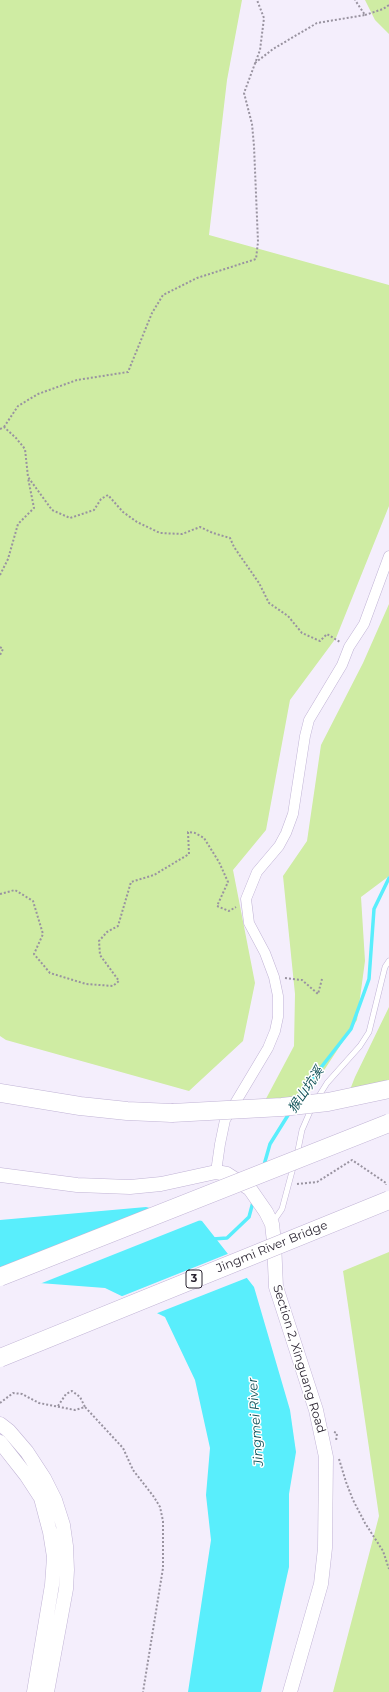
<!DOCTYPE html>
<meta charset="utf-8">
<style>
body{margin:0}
canvas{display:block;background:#f4eefc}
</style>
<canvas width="389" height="1692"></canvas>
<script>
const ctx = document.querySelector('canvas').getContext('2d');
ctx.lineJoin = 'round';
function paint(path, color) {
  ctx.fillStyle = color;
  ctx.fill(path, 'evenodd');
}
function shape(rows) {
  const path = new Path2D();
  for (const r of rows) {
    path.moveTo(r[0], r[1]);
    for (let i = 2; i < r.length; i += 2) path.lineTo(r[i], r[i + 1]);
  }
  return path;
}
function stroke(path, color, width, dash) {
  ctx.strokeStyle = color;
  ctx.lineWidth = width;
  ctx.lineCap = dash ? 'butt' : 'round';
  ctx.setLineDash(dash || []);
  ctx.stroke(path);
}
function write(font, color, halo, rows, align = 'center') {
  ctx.font = font + ' Montserrat,"Noto Sans TC",sans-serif';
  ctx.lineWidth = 3;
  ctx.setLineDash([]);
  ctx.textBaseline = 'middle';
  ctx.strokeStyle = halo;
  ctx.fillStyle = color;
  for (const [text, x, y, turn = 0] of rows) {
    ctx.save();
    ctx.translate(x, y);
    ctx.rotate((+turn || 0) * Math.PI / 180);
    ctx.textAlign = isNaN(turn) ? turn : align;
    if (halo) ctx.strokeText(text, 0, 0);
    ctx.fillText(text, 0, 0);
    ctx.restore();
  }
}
paint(shape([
 [0,0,242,0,227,80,209,235,389,285,389,506,336,638,290,700,266,830,233,870,255,983,243,1041,189,1091,6,1040,0,1036],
 [365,0,389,0,389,34,375,20],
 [389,604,389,876,361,897,365,961,357,1020,298,1110,260,1110,294,1046,295,994,283,876,307,841,321,745,363,663],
 [389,1007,389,1091,344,1105,355,1077],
 [389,1252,389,1692,333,1692,379,1516,343,1271]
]), '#cfeca3');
paint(shape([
 [146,1207,202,1221,254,1287,290,1410,296,1452,289,1494,289,1567,261,1692,188,1692,211,1540,206,1495,210,1448,195,1380,165,1317,105,1288,0,1280,0,1220]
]), '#59eefc');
paint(shape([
 [155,1207,203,1219,37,1285,0,1282],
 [230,1253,249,1277,155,1314,120,1297]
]), '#f4eefc');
stroke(shape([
 [299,1099,312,1079,351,1029,369,979,374,909,389,878],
 [264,1165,270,1144,290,1112],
 [213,1239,227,1238,249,1217,253,1202]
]), '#59eefc', 3.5);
const lane = shape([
 [317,1099,327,1083,360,1046,369,1032,385,967,389,961],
 [297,1155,302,1130,312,1107],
 [273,1222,282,1209,294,1164]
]);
const street = shape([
 [216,1172,220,1144,225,1120,268,1048,275,1031,278,1017,278,996,274,977,265,953,249,923,246,899,257,872,279,846,286,833,293,814,305,736,309,720,342,665,349,647,364,624,389,556]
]);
const secondary = shape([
 [0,1175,77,1185,130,1187,161,1184,216,1172,227,1174,250,1189,266,1212,272,1224,274,1242,276,1287,316,1410,326,1457,325,1548,321,1584,290,1692],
 [0,1424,9,1431,27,1452,44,1478,55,1500,63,1525,66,1546,67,1570,66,1589,47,1692],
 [0,1442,26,1475,41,1498,50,1532,54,1557,52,1585,34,1692]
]);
const highway = shape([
 [0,1093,80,1106,127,1111,172,1113]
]);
stroke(lane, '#c0b3d5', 6);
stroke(street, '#c0b3d5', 11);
stroke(secondary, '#c0b3d5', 15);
stroke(highway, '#c0b3d5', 19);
stroke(shape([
 [365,15,383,9,389,5],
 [255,63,273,49,317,23,365,15,355,0],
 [4,427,18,406,38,394,77,380,128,372,152,313,163,295,197,278,256,259,258,242,254,146,252,124,244,93,260,50,264,18,257,0],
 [0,429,4,427,16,438,25,449,28,477,52,510,70,518,94,510,101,499,108,495,123,512,137,522,160,533,182,534,200,527,213,533,230,538,234,547,259,583,269,603,288,616,302,633,320,641,327,634,340,642],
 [0,575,8,559,18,524,34,508,28,478],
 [0,647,3,649,0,655],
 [0,894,15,890,33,901,43,934,34,954,50,973,86,984,113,986,119,981,100,955,99,941,107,932,118,926,131,882,154,875,189,854,188,832,195,833,204,838,219,862,228,882,217,906,229,911,236,907],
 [285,978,302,980,318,994,322,979],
 [297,1184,317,1182,352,1160,386,1183,386,1185],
 [0,1403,13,1393,22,1394,39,1403,75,1410,85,1407,123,1448,133,1470,154,1497,160,1507,163,1521,163,1568,143,1692],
 [58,1406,66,1394,72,1391,80,1397,85,1407],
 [334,1432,337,1433,336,1441],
 [339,1459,346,1482,353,1500,365,1523,383,1551,389,1569]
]), '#9993a0', 2, [2, 2]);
stroke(lane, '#fff', 5);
stroke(street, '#fff', 10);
stroke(secondary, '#fff', 14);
stroke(highway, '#fff', 18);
const highwayBridge = shape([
 [172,1113,282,1107,328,1102,389,1089],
 [0,1277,389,1123],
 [0,1358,389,1200]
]);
stroke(highwayBridge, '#c0b3d5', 19, []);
stroke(highwayBridge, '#fff', 18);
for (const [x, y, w] of [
 [194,1279,16]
]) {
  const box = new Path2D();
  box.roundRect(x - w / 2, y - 9, w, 18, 3);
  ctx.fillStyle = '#fff';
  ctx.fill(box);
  stroke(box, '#2a2431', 1);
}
write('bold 11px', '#2a2431', null, [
 ["3",194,1279]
]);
write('12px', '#2a2431', '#fff', [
 ["Jingmi River Bridge",272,1247,-22],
 ["Section 2, Xinguang Road",299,1359,73]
]);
write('italic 13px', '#115258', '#fff', [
 ["猴山坑溪",306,1090,-56],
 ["Jingmei River",256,1422,-94]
]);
</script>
